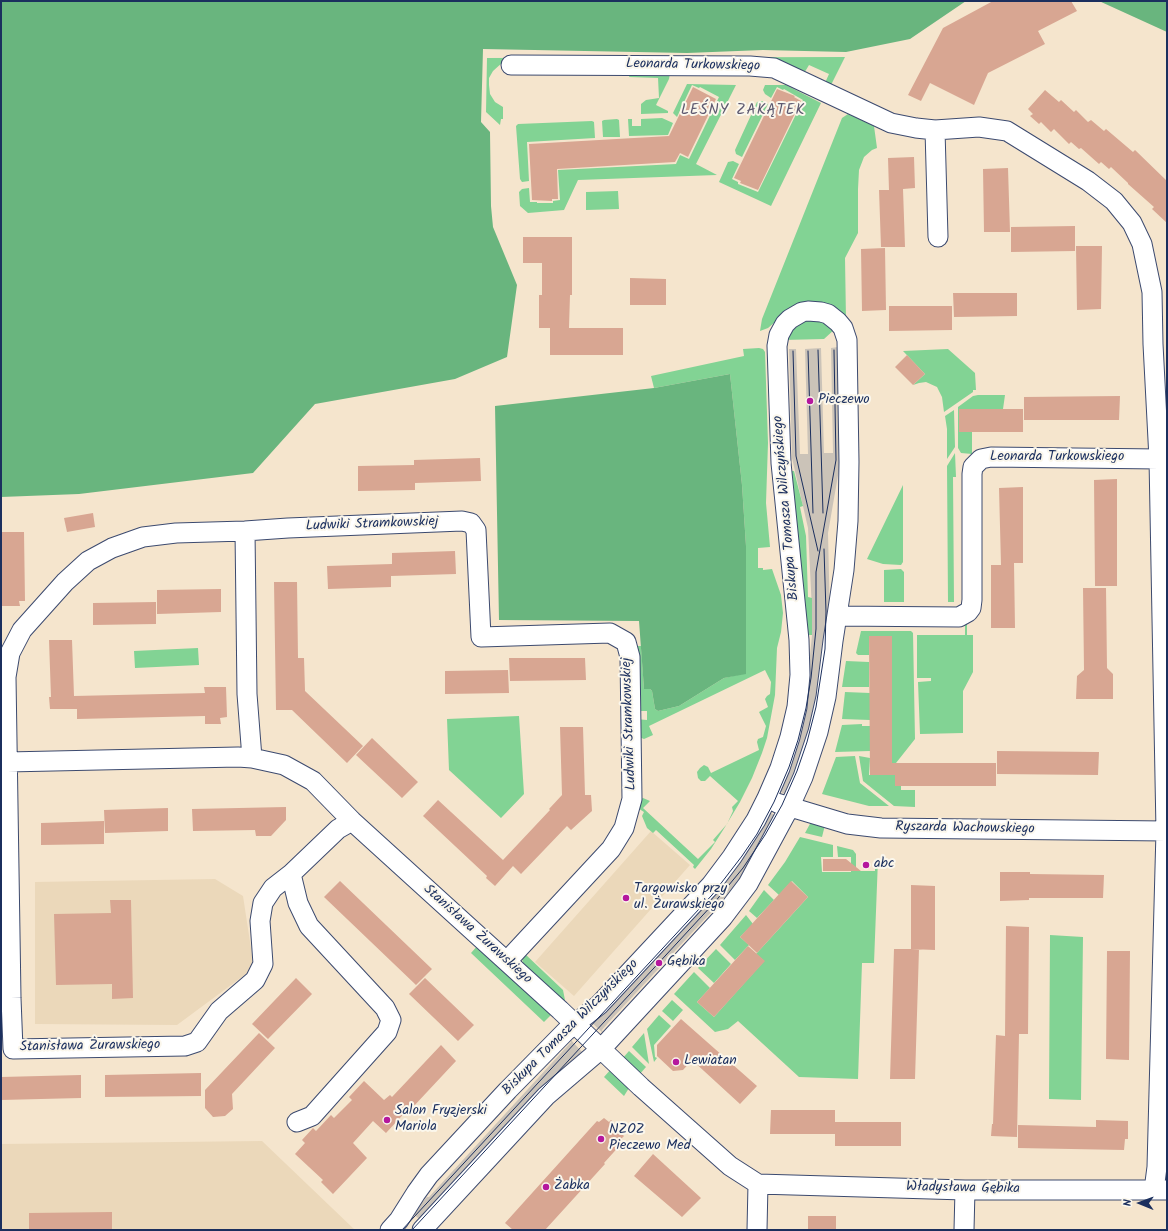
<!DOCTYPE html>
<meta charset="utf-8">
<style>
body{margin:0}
#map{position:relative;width:1168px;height:1231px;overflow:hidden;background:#f5e5cd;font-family:Kalam,sans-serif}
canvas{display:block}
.frame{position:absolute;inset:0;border:2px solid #1b2f5e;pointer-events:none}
.north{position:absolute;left:1120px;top:1183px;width:40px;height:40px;-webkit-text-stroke:3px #fbf7ec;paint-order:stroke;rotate:271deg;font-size:11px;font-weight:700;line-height:16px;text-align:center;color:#1b2f5e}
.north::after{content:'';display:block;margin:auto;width:14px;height:18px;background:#1b2f5e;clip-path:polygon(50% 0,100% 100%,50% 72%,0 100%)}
</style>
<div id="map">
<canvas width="1168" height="1231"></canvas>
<div class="frame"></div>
<div class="north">N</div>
</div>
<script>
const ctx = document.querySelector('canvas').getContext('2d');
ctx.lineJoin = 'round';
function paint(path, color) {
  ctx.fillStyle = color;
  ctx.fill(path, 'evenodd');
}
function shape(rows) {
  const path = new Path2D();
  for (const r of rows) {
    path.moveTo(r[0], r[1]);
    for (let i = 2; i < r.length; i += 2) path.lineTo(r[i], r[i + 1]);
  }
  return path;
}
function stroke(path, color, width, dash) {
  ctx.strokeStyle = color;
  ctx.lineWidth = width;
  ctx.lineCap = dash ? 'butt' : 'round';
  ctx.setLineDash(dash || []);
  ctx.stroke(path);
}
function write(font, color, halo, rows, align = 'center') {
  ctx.font = font + ' Kalam,sans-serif';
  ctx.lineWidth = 4;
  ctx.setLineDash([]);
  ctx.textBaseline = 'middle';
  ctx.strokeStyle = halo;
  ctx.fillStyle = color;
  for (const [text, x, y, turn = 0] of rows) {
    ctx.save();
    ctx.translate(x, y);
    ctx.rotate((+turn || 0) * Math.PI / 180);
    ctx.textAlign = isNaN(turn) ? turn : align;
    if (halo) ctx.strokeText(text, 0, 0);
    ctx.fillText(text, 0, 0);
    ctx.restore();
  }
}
paint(shape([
 [651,831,690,865,574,996,535,962],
 [215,879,243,896,254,968,177,1025,35,1024,35,882],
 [262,1141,355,1230,1,1230,1,1144]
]), '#ebd8ba');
paint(shape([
 [838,347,840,464,828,533,830,620,828,662,790,797,779,791,808,676,812,635,812,611,808,528,792,458,789,349,796,349,800,454,808,454,805,349,821,348,824,453,833,453,831,348],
 [765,810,780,818,769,837,739,880,717,906,608,1023,602,1030,603,1033,590,1021],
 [571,1040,583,1053,581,1054,424,1223,411,1212,413,1212,427,1197,429,1197,571,1042]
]), '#cbc3b8');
paint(shape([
 [845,57,830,87,824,85,829,74,809,65,803,75,503,62,493,71,489,78,489,85,490,94,495,102,503,107,503,119,501,119,500,125,486,112,487,58],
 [670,73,669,79,656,105,668,111,668,113,641,114,641,104,646,100,659,98,658,78,629,77,630,74],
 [687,84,736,85,696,164,717,175,578,180,564,210,528,213,520,206,519,192,522,189,529,188,530,202,537,202,537,203,553,203,553,201,560,200,558,170,676,164,680,155,689,159,719,97,700,87,699,88,692,85,677,117,673,113],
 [765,85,786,85,821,103,771,206,719,182,728,162,733,161,739,164,732,179,738,182,738,184,758,192,803,100,784,89,783,90,777,87,771,98,765,94,763,90],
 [762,101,768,104,742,157,736,154,735,150,757,102],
 [848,114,874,126,877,148,872,150,864,157,859,170,858,189,858,233,845,258,846,320,840,314,775,322,768,328,760,331,762,319,842,118],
 [662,118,673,123,668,135,629,136,628,119,632,119,632,126,641,126,641,119],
 [617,119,619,120,620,137,603,137,602,121,604,120],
 [592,121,594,122,595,138,527,142,529,181,522,182,520,179,516,126,518,124],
 [618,191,619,209,586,210,586,192],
 [803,320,823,320,835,329,824,339,783,340,785,336],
 [759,348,763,349,765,352,768,443,766,503,770,547,758,548,758,568,763,568,763,570,772,569,781,595,783,613,781,632,777,648,775,695,767,738,762,753,752,778,740,802,725,827,711,849,695,869,693,867,694,865,656,830,653,833,647,828,642,816,644,812,636,807,641,799,643,798,650,801,643,808,698,859,715,842,713,840,727,824,733,811,732,807,738,801,710,776,705,781,701,781,698,778,697,772,700,768,704,765,708,767,711,773,759,750,757,742,758,739,763,737,766,726,759,712,768,707,765,699,767,696,770,694,771,682,765,670,649,726,653,735,644,739,639,737,635,719,647,720,647,711,635,711,634,646,641,646,644,689,650,689,652,691,655,709,658,711,679,706,724,678,746,673,746,546,742,485,730,374,654,388,651,376,744,356,743,349],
 [948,349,975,373,976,390,973,390,973,392,944,412,942,397,937,387,926,382,919,383,913,385,925,374,903,351],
 [978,395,1005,395,1003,409,959,409,959,432,972,432,972,454,961,453,958,448,958,407,973,396],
 [954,410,955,447,947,459,947,429,945,416],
 [955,453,956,477,953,477,954,602,948,602,947,466],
 [787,471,794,471,803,506,800,507,806,536,808,597,812,598,812,635,804,635],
 [903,485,903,562,901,565,883,564,867,559],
 [901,569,904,572,904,602,884,602,884,570],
 [917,623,917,635,965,635,965,623,967,623,967,635,973,635,973,672,963,691,963,733,920,734,918,682,931,681,931,678,917,678],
 [861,631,911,631,913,633,915,739,896,763,892,763,892,636,869,636,869,655,858,655,856,653],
 [198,648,199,665,135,668,134,651],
 [846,661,869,662,869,687,842,687],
 [845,692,870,693,870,720,842,719],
 [519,716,524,794,501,818,449,770,447,719],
 [862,724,862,726,870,726,870,751,835,752,842,725],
 [855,756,860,783,889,806,869,806,822,794,836,757],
 [859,756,870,758,869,775,895,775,901,786,901,790,915,790,915,807,894,806,863,781],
 [811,822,825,825,822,837,805,833],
 [800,837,833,845,833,857,821,857,822,872,851,872,851,857,838,857,837,846,853,850,856,854,856,871,875,871,875,859,878,859,874,963,862,963,858,1079,799,1077,738,1021,728,1029,715,1032,674,994,694,972,710,988,697,1002,714,1017,764,961,756,954,808,897,792,881,779,895,768,885,785,862],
 [764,890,774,900,757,918,749,911],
 [746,915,753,924,740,937,749,945,735,960,720,945],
 [1050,935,1083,937,1081,1100,1049,1099],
 [479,944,552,1014,544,1022,471,953],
 [716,949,731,964,714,983,698,968],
 [524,953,563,990,565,1000,563,1002,523,964,522,958],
 [672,1000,683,1010,673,1021,662,1011],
 [659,1015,671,1026,654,1045,655,1057,657,1058,654,1062,647,1029],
 [644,1033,649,1064,632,1047],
 [629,1051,646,1067,639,1075,622,1059],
 [612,1068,629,1088,624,1096,604,1077]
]), '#82d394');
paint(shape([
 [1,1,966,1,910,39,846,52,763,50,687,53,483,49,481,122,490,132,491,206,493,227,517,285,507,357,455,379,315,404,253,473,79,494,1,497],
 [1099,1,1167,1,1167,32],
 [730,374,742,485,746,546,746,674,724,678,679,706,658,711,655,709,652,691,650,689,644,689,639,621,499,620,495,406,654,388]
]), '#69b57e');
paint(shape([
 [993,1,1071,1,1077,11,1038,31,1045,44,988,73,974,105,930,83,921,101,908,95,943,28],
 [693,87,716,99,688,157,680,153,675,162,557,169,558,199,552,199,552,201,532,200,529,144,669,136],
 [777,89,795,96,794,97,801,101,758,190,740,183,741,181,734,178],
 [1045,90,1059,102,1061,100,1074,112,1076,110,1088,122,1091,120,1104,131,1106,129,1133,152,1135,150,1167,181,1167,223,1152,209,1154,207,1128,184,1128,183,1111,167,1109,169,1101,162,1099,164,1081,148,1079,149,1071,142,1069,144,1054,129,1051,132,1041,122,1039,124,1030,116,1033,114,1028,109],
 [914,157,915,188,903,189,905,247,881,247,879,190,889,190,888,158],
 [1008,168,1010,232,984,232,983,169],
 [1075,226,1075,251,1011,252,1011,227],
 [523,237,572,237,572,295,570,295,569,328,623,328,623,355,550,355,550,328,539,328,539,295,542,295,542,263,523,263],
 [1076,246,1102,246,1101,309,1077,310],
 [885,248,886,310,862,311,861,249],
 [630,278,666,279,666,305,630,305],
 [953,293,1017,293,1017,316,954,317],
 [889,306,952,306,952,330,889,331],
 [907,355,925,374,913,385,895,367],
 [1120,396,1119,420,1024,420,1024,397],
 [959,409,1023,409,1023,432,959,432],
 [480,458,481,481,415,483,415,490,358,491,358,466,414,465,414,460],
 [1117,479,1117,586,1095,586,1094,480],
 [1023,487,1023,563,1014,563,1015,628,991,628,991,565,1001,565,999,488],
 [93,513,95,527,67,532,64,518],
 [1,532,24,532,25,601,19,601,20,606,1,606],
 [455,551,456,574,391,576,391,587,328,589,327,566,392,564,392,553],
 [274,582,297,582,298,658,304,658,305,691,363,746,347,763,292,710,276,710],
 [1083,588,1106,588,1107,668,1113,674,1113,699,1076,699,1077,676,1084,670],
 [221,589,221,612,157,614,157,590],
 [156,602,156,624,93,625,93,603],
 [869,636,892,636,892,763,996,763,996,786,895,786,895,775,870,775],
 [49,640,72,640,74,696,205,693,204,687,226,687,227,717,220,718,221,724,205,724,205,716,77,719,77,709,50,709,49,697,51,697],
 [509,658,585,658,586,680,510,681],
 [508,670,509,693,445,694,445,671],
 [560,727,583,727,585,795,591,795,592,811,571,830,567,826,521,874,513,866,495,886,486,878,487,876,423,816,438,800,503,860,550,810,549,809,562,795],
 [372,738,418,782,402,798,356,755],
 [997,751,1099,752,1098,775,997,774],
 [286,807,286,820,271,836,256,836,255,830,193,831,192,809],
 [168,808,168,831,105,833,104,810],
 [104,821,104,844,41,845,41,823],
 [823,859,846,859,861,871,823,871],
 [1000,872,1030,872,1030,874,1104,875,1103,898,1029,898,1029,900,1000,901],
 [340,881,432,969,416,985,324,897],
 [791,881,808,897,757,953,740,937],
 [911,885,935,886,935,950,911,949],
 [110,900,131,900,133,998,112,999,112,984,56,985,54,914,111,913],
 [1006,926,1029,927,1028,1034,1019,1034,1017,1137,991,1136,992,1124,993,1124,996,1035,1005,1036],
 [748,946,765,961,714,1017,697,1002],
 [894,949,919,949,915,1079,890,1079],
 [1107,951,1130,951,1129,1060,1106,1059],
 [296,978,312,994,268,1039,252,1024],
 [425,978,474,1025,458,1041,409,994],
 [681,1019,757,1086,740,1104,692,1060,683,1070,673,1071,657,1056,657,1045],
 [259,1033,275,1048,232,1094,233,1109,225,1116,213,1117,205,1108,205,1090],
 [441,1045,456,1061,413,1107,411,1106,386,1133,373,1121,353,1143,367,1158,333,1194,321,1182,323,1180,295,1154,305,1143,302,1140,313,1128,316,1131,331,1115,334,1118,352,1100,349,1097,364,1081,384,1100,390,1095,392,1097],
 [201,1073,201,1096,105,1097,105,1075],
 [81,1075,81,1098,1,1100,1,1077],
 [771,1110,835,1110,835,1122,901,1122,901,1146,835,1146,835,1134,770,1134],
 [604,1118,609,1122,611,1120,621,1129,619,1131,624,1136,620,1140,622,1143,604,1163,605,1164,545,1230,513,1230,505,1223,597,1121,599,1122],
 [1096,1120,1128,1121,1128,1139,1125,1139,1124,1150,1018,1148,1018,1125,1096,1127],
 [653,1154,701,1198,682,1217,634,1176],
 [112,1212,112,1230,29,1230,29,1213],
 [808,1216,836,1216,836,1230,808,1230]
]), '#d8a692');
const minor = shape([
 [511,65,750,66,774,68,891,123,916,128,935,130,979,127,1007,131,1088,181,1114,201,1132,223,1142,244,1152,292,1153,344,1159,459,1166,831,1157,1167,1154,1190],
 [935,130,938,237],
 [245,531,247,694,252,758],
 [837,616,959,617,968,612,971,608,972,600,972,474,973,467,981,459,991,457,1159,459],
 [7,762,238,757,252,758,284,765,313,781,352,821,560,1010,641,1087,730,1166,758,1184,965,1190,1166,1190],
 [777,803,847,824,881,828,1166,831],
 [352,821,338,829,291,874,273,888,263,903,260,921,263,964,255,980,219,1011,197,1042,185,1046,13,1049,11,998,6,677,10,653,22,630,65,582,88,561,112,548,143,537,176,533,245,531,288,528,462,521,471,523,476,530,481,637,610,633,626,642,630,657,632,799,624,828,611,849,507,961],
 [291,874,298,903,309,926,385,1008,391,1020,387,1032,312,1116,297,1122],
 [390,1230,399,1220,416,1193,429,1175,508,1090,566,1031,599,1005,711,885,732,857,756,820,767,798,780,768,790,737,797,707,800,675,799,640,781,463,777,346,779,335,785,324,790,319,802,312,808,311,821,312,828,314,838,322,843,328,847,340,849,462,848,521,844,570,833,641,826,697,818,732,803,777,789,808,748,884,723,917,601,1049,546,1096,422,1230],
 [757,1230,758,1184],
 [964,1230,965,1190]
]);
stroke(minor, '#3c4a6f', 21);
stroke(minor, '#fff', 19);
stroke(shape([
 [818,350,823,513],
 [793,351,796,456,818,551],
 [808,351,813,513],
 [402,1230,712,895,742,856,757,834,774,802,789,767,798,740,806,708,811,678,816,629,816,572,836,460,834,350],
 [412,1230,714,903,743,868,765,835,782,805,797,771,807,742,816,707,825,649,826,612,824,549]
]), '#1b2f5e', 1);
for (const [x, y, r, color] of [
 [810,401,4,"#b5179e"],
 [866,865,4,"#b5179e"],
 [626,898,4,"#b5179e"],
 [659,963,4,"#b5179e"],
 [676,1062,4,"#b5179e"],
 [387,1120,4,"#b5179e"],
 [601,1139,4,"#b5179e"],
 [546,1187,4,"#b5179e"]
]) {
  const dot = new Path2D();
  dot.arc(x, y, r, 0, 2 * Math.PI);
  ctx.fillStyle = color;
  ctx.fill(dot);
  stroke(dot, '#fbf7ec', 1.5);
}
write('14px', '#1b2f5e', '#fbf7ec', [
 ["Leonarda Turkowskiego",693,66,1],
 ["Leonarda Turkowskiego",1057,458],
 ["Biskupa Tomasza Wilczyńskiego",787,508,-95],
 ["Ludwiki Stramkowskiej",372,525,-2],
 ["Ludwiki Stramkowskiej",630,724,-92],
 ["Ryszarda Wachowskiego",965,829,1],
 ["Stanisława Żurawskiego",477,935,42],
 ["Biskupa Tomasza Wilczyńskiego",571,1028,-45],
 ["Stanisława Żurawskiego",90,1047,-1],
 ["Władysława Gębika",963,1189,1]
]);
write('14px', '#1b2f5e', '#fbf7ec', [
 ["Pieczewo",818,401],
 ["abc",874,865],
 ["Targowisko przy",634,890],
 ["ul. Żurawskiego",634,906],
 ["Gębika",667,963],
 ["Lewiatan",684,1062],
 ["Salon Fryzjerski",395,1112],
 ["Mariola",395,1128],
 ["NZOZ",609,1131],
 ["Pieczewo Med",609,1147],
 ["Żabka",554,1187]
], 'left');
ctx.letterSpacing = '1px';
write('15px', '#5d5970', '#fbf7ec', [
 ["LEŚNY ZAKĄTEK",743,111]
]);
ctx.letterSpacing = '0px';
</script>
